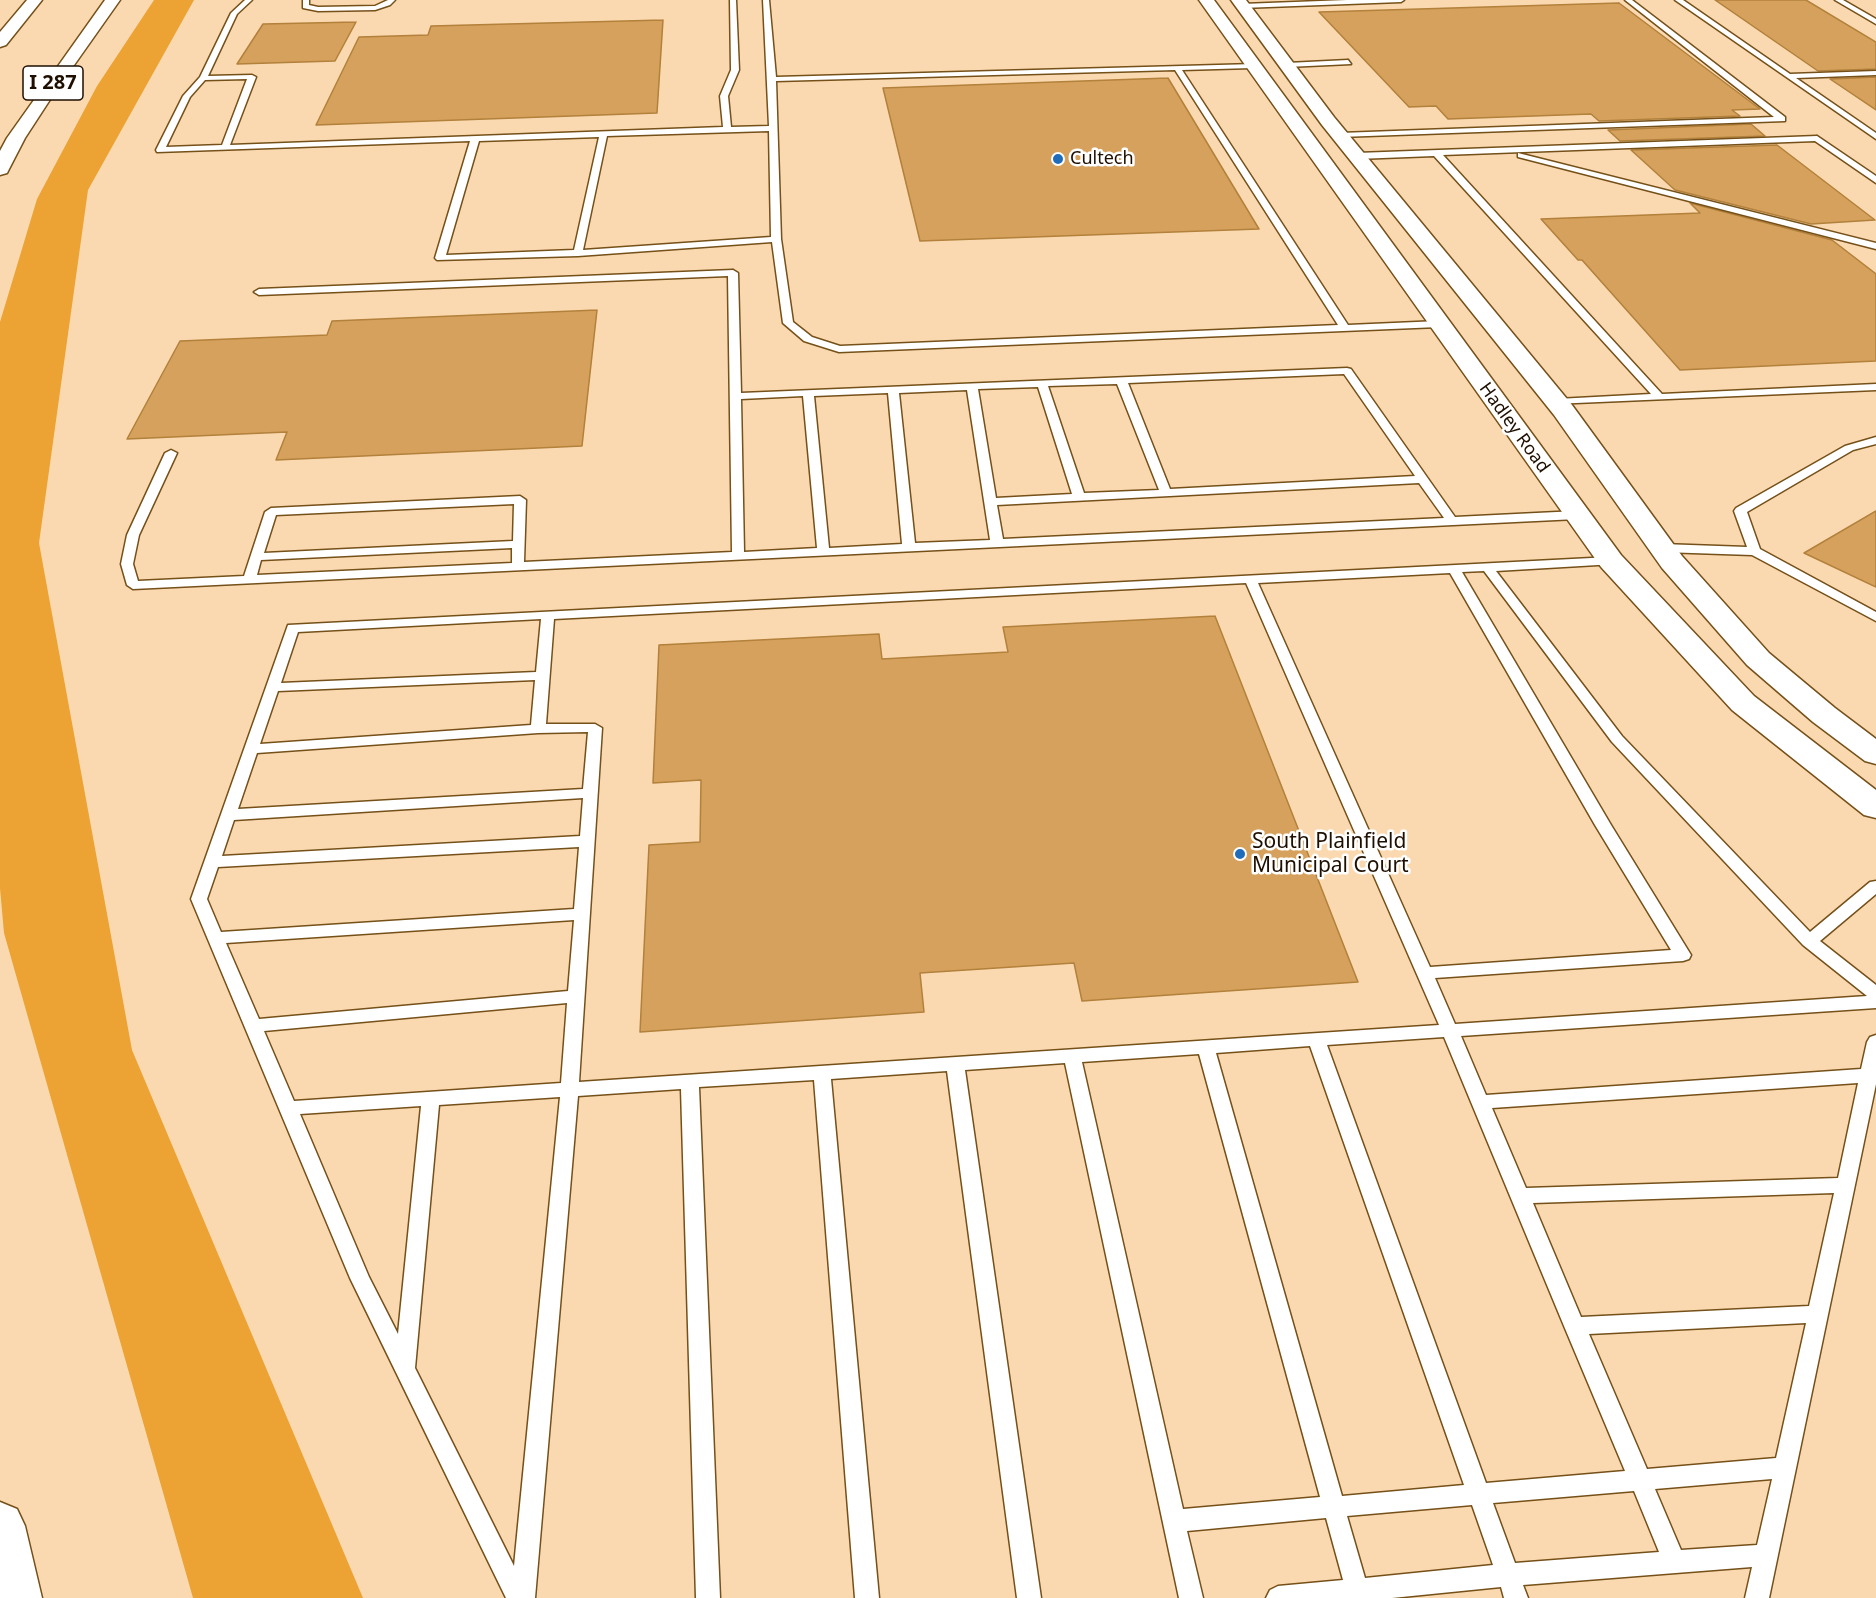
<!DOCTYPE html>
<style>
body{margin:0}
canvas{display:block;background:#fad9b1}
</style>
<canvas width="1876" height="1598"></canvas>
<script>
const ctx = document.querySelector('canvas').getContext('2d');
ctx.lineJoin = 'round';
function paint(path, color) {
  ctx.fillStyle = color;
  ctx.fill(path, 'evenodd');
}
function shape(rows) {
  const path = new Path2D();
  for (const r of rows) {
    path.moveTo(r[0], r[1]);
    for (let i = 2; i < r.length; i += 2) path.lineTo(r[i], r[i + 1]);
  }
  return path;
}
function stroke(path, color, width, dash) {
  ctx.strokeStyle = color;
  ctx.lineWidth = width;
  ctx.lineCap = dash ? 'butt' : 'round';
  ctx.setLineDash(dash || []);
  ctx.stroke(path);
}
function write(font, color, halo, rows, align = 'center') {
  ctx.font = font + ' "Noto Sans",sans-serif';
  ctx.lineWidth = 5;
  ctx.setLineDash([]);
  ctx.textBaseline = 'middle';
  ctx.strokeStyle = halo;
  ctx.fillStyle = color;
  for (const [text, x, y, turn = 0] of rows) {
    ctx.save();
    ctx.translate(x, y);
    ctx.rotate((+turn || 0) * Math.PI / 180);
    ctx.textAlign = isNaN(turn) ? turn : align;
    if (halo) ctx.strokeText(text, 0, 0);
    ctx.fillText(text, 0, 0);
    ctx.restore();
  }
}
paint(shape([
 [154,0,194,0,88,190,39,543,132,1050,363,1598,193,1598,4,933,0,888,0,322,37,199,97,86]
]), '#eca333');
const building = shape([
 [1715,0,1806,0,1876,42,1876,69,1818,71,1715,0],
 [1619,3,1760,109,1732,110,1740,116,1599,121,1591,114,1448,119,1436,106,1409,107,1319,12,1619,3],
 [663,20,657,113,316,125,359,37,428,35,431,26,663,20],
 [356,22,335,61,237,64,263,24,356,22],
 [1876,77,1876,110,1830,79,1876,77],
 [1168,78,1259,229,920,241,883,88,1168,78],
 [1751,124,1765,136,1620,141,1608,130,1751,124],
 [1777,145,1875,220,1811,224,1675,190,1631,150,1777,145],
 [1690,203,1832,240,1876,274,1876,361,1680,370,1582,260,1578,260,1541,219,1700,213,1690,203],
 [597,310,582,446,276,460,287,432,127,439,180,341,327,335,332,321,597,310],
 [1876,511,1876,587,1804,553,1876,511],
 [1215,616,1358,982,1082,1001,1074,963,920,973,924,1012,640,1032,649,845,700,842,701,780,653,783,659,645,879,634,882,659,1008,652,1003,627,1215,616]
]);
paint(building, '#d5a15c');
stroke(building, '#b3813b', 1.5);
const service = shape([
 [245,0,252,0,237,14,208,76,252,75,256,77,230,145,723,127,720,96,731,70,730,0,736,0,739,70,728,96,731,127,769,126,763,0,769,0,776,77,1255,64,1256,66,1252,68,1182,70,1348,325,1439,321,1444,324,1439,327,839,352,804,341,783,323,772,242,578,256,437,260,435,258,470,141,157,152,156,150,183,96,200,77,231,13,245,0],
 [1175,70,1338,325,840,346,812,337,793,322,781,239,776,81,1175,70],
 [247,79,222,145,166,147,190,97,205,80,247,79],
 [769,131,771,237,583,250,607,136,769,131],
 [599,137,574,250,446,255,479,141,599,137],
 [303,0,309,0,309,5,318,7,375,6,388,0,395,0,390,5,375,10,318,11,303,8,303,0],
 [1347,0,1404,0,1401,2,1242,8,1239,6,1242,4,1347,0],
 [1625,0,1632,0,1785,117,1785,121,1340,137,1336,135,1340,133,1774,117,1625,0],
 [1675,0,1683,0,1790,74,1876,71,1876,75,1796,78,1876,133,1876,139,1675,0],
 [1835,0,1843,0,1876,19,1876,24,1835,0],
 [1348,60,1351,64,1287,67,1283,65,1287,63,1348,60],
 [1817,136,1876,176,1876,183,1815,141,1443,155,1662,394,1876,384,1876,390,1553,404,1553,400,1557,399,1651,394,1434,156,1357,159,1353,156,1357,153,1817,136],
 [1518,153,1876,243,1876,249,1518,157,1518,153],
 [733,270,738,273,741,393,1347,368,1351,369,1455,517,1577,511,1583,515,1577,519,133,589,127,585,121,564,127,535,165,453,171,450,177,453,139,535,133,564,138,581,244,576,265,512,271,508,520,496,526,500,524,562,732,552,728,276,259,295,254,292,259,289,733,270],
 [1344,374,1415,476,1170,489,1128,383,1344,374],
 [1117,384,1159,490,1084,493,1048,386,1117,384],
 [1038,387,1072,494,996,498,978,389,1038,387],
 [967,390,990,540,915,543,899,393,967,390],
 [888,393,902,544,829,548,814,396,888,393],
 [803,396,817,548,744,552,741,399,803,396],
 [1419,483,1444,518,1003,539,997,505,1419,483],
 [514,504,513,541,264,553,276,515,514,504],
 [512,548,512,563,257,575,261,560,512,548],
 [1876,437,1876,444,1853,450,1747,512,1760,549,1876,612,1876,621,1752,555,1662,552,1656,548,1662,544,1747,547,1734,511,1736,508,1845,446,1876,437],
 [1611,557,1617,561,1615,564,1496,571,1622,736,1810,932,1870,882,1876,881,1876,894,1820,941,1876,985,1876,1008,1461,1036,1486,1095,1861,1069,1867,1042,1870,1037,1876,1035,1876,1084,1769,1598,1745,1598,1752,1567,1523,1585,1528,1598,1504,1598,1501,1587,1392,1598,1266,1598,1270,1590,1278,1586,1343,1580,1326,1518,1187,1531,1203,1598,1179,1598,1065,1063,965,1070,1041,1598,1017,1598,947,1071,831,1079,879,1598,855,1598,814,1080,699,1087,720,1598,696,1598,681,1089,578,1096,535,1598,506,1598,350,1278,191,899,288,625,1611,557],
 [1484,571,1612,742,1803,945,1867,996,1455,1024,1435,978,1683,961,1689,959,1691,955,1611,825,1462,572,1484,571],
 [1450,573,1595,825,1671,950,1430,967,1258,583,1450,573],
 [1246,583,1439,1025,579,1082,602,728,595,724,546,724,554,619,1246,583],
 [541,619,536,672,281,683,298,632,541,619],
 [535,680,531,725,260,744,278,691,535,680],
 [588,732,583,789,238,809,257,753,538,733,588,732],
 [583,798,580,836,222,856,234,820,583,798],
 [579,847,574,909,221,932,207,899,218,867,579,847],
 [574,920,568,991,259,1019,226,943,574,920],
 [567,1003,561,1083,294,1101,264,1031,567,1003],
 [1444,1037,1564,1326,1625,1471,1486,1483,1327,1045,1444,1037],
 [1310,1046,1464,1485,1342,1496,1216,1053,1310,1046],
 [1199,1054,1320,1497,1183,1509,1082,1062,1199,1054],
 [1858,1083,1838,1178,1526,1188,1492,1108,1858,1083],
 [560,1097,514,1566,415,1368,439,1105,560,1097],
 [421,1106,398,1334,369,1277,300,1114,421,1106],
 [1834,1193,1809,1306,1581,1317,1533,1203,1834,1193],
 [1806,1323,1776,1458,1647,1469,1589,1334,1806,1323],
 [1772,1479,1757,1545,1681,1550,1655,1489,1772,1479],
 [1634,1491,1659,1552,1515,1563,1493,1503,1634,1491],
 [1472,1505,1493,1565,1365,1578,1347,1516,1472,1505]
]);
const secondary = shape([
 [1199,0,1214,0,1621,555,1754,696,1876,790,1876,818,1864,815,1732,710,1601,567,1199,0],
 [1231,0,1246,0,1334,117,1572,405,1682,556,1769,653,1835,708,1876,739,1876,764,1865,761,1813,722,1747,665,1662,568,1554,415,1322,125,1231,0]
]);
const motorway = shape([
 [27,0,42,0,6,45,0,47,0,32,27,0],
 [105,0,120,0,53,95,25,138,9,169,7,173,0,175,0,151,7,138,105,0],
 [0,1502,17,1509,25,1526,42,1598,0,1598,0,1502]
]);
stroke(service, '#755018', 3);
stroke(secondary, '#755018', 3);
stroke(motorway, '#755018', 3);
paint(service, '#fff');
paint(secondary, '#fff');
paint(motorway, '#fff');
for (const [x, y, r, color] of [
 [1058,159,6,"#1f6cbb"],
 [1240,854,6,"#1f6cbb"]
]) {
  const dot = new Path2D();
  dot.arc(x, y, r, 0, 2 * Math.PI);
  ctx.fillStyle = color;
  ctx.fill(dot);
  stroke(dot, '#fff', 2);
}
write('18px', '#1e0f00', '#fff', [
 ["Cultech",1070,159]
], 'left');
write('18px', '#1e0f00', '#fff', [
 ["Hadley Road",1514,428,54]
]);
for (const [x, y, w] of [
 [53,83,60]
]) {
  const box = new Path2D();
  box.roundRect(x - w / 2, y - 17, w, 34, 4.5);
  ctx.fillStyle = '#fff';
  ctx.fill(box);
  stroke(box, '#1e0f00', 1.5);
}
write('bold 20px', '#1e0f00', null, [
 ["I 287",53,83]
]);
write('21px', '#1e0f00', '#fff', [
 ["South Plainfield",1252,842],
 ["Municipal Court",1252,866]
], 'left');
</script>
